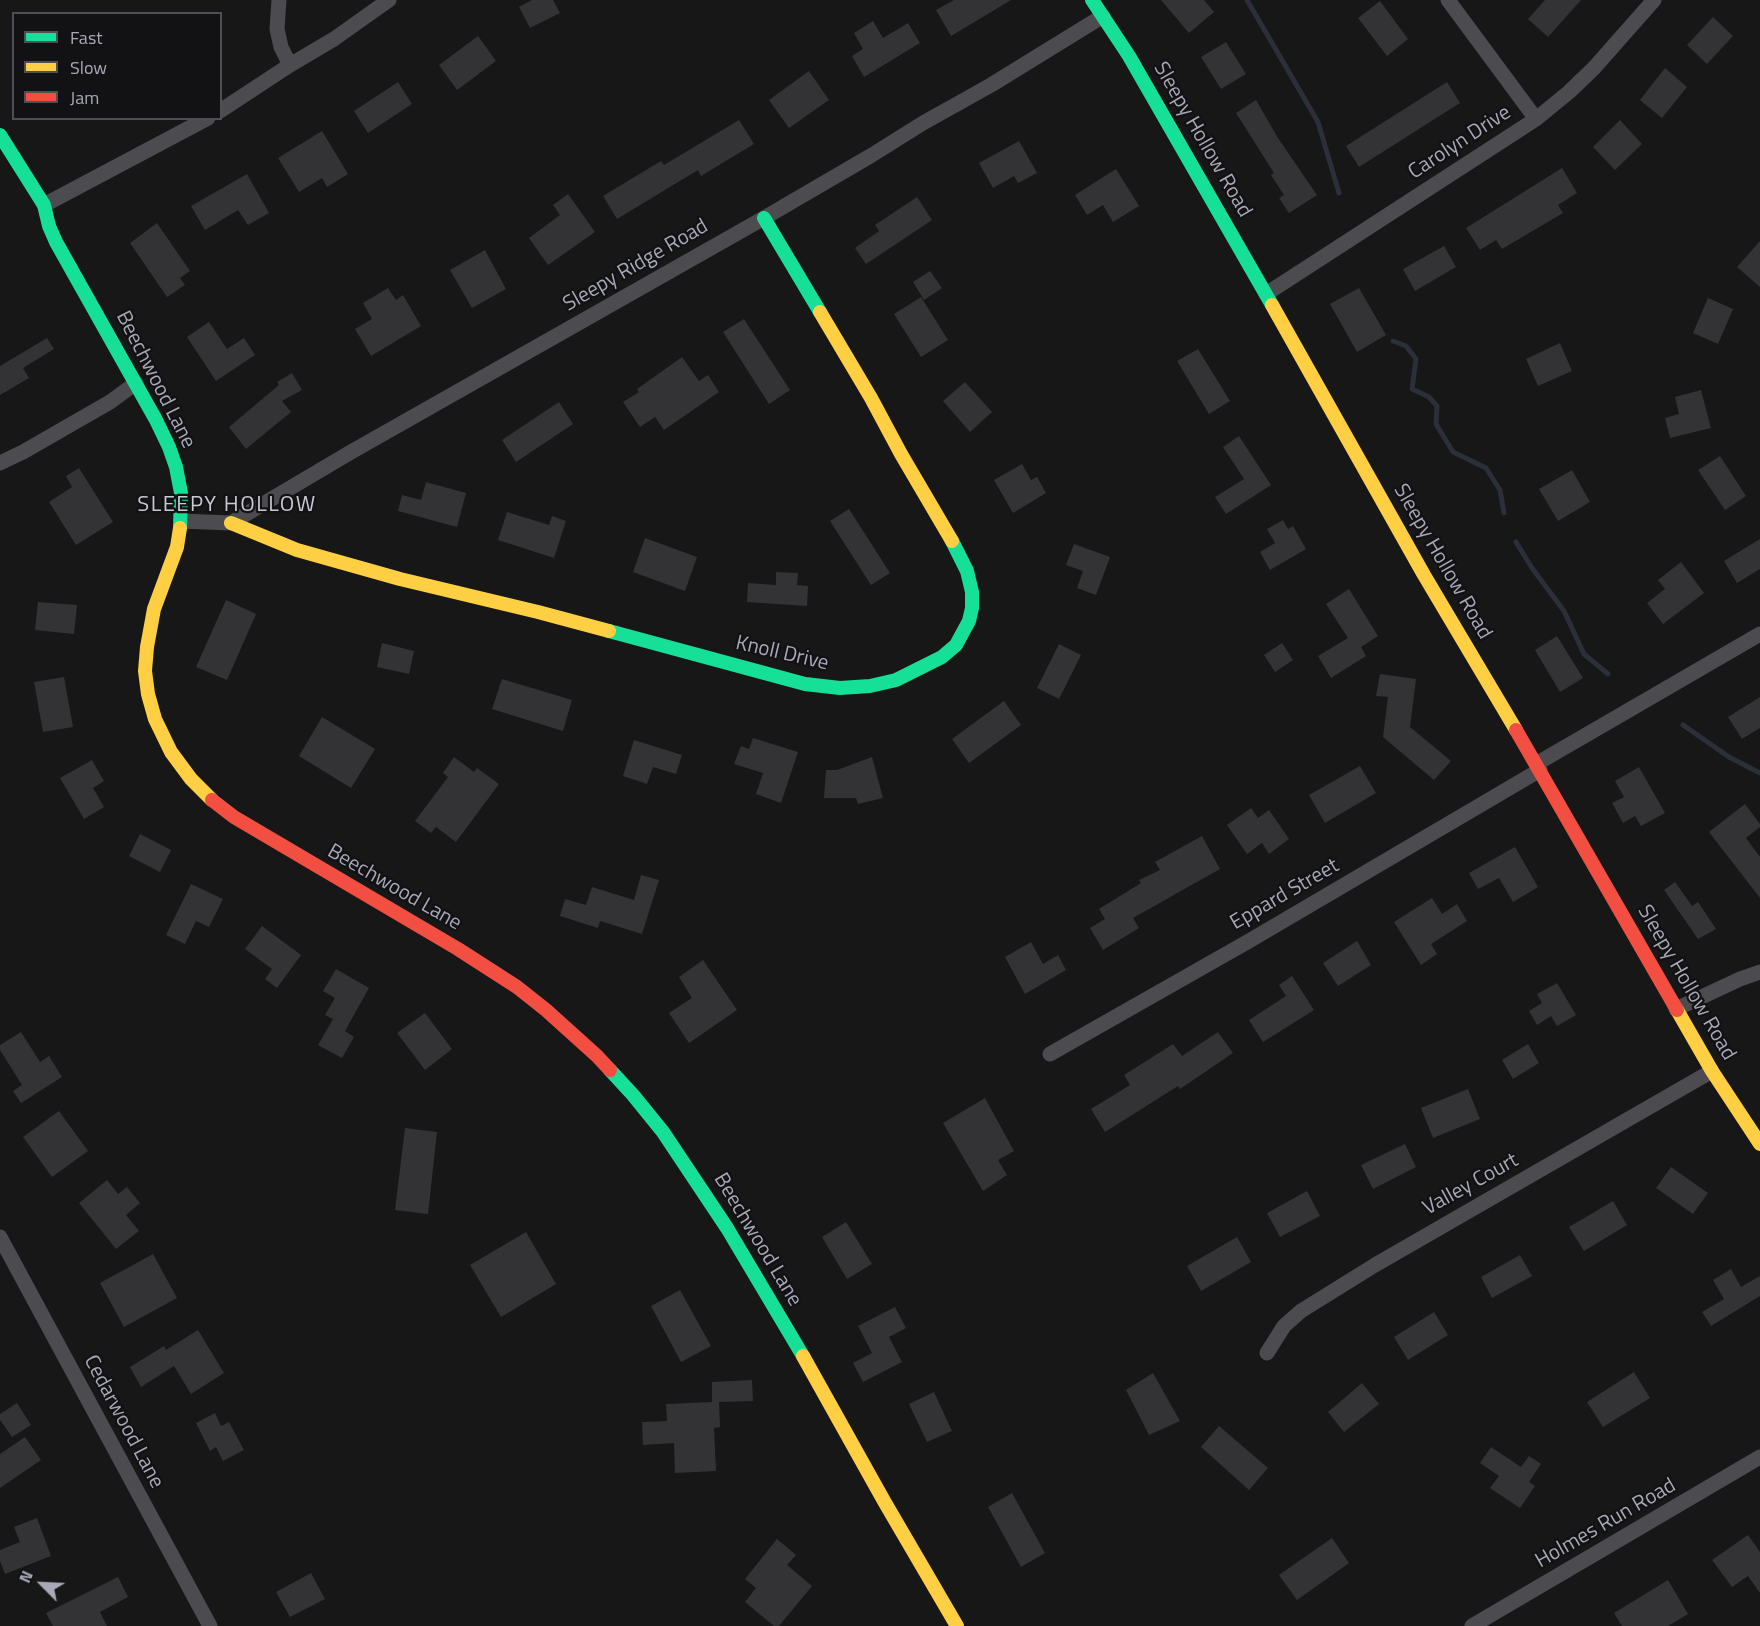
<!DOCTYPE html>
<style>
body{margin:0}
#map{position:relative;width:1760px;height:1626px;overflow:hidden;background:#171717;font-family:"Titillium Web",sans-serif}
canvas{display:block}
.legend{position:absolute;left:12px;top:12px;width:210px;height:108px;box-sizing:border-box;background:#121113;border:2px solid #4e4e55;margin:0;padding:8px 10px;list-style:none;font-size:18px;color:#a8a9b8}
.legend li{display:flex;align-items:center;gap:12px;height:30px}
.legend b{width:30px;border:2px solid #4e4e55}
.north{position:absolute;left:12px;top:1554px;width:60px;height:60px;-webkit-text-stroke:4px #121113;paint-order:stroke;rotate:294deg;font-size:16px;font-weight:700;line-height:24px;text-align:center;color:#a8a9b8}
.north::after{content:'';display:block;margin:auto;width:21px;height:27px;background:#a8a9b8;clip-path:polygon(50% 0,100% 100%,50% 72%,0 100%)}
</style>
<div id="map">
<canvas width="1760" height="1626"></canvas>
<ul class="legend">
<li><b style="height:8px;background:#16e098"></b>Fast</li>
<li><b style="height:8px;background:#ffcf43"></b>Slow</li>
<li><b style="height:8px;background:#f24e42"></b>Jam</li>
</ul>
<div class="north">N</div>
</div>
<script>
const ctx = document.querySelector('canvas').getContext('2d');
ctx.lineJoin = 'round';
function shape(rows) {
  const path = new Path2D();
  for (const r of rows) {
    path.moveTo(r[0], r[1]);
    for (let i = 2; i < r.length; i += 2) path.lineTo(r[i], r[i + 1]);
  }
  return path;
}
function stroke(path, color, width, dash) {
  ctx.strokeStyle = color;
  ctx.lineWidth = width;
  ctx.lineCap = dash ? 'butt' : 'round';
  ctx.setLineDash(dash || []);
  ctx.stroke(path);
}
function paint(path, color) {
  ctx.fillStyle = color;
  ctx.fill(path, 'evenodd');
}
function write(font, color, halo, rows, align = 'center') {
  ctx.font = font + ' "Titillium Web",sans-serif';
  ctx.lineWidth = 4.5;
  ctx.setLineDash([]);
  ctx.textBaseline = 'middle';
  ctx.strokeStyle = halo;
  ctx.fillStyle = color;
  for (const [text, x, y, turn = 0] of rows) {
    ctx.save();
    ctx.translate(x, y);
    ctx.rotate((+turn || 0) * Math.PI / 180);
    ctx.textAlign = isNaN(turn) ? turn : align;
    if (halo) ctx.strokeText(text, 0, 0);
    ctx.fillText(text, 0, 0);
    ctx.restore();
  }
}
stroke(shape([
 [1247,0,1318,122,1339,193],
 [1393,341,1406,346,1416,359,1412,389,1429,397,1437,406,1436,424,1453,452,1486,468,1500,490,1504,513],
 [1516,542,1532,568,1564,611,1584,654,1608,674],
 [1683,725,1729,757,1760,773]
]), '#2a2f39', 5);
paint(shape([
 [532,0,553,0,560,13,530,28,519,7],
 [954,0,1011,0,951,36,936,10],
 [1161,0,1204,0,1214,12,1189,33],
 [1545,0,1581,0,1548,37,1528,19],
 [1380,1,1408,39,1387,56,1358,18],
 [1713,17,1733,36,1707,64,1687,45],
 [873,21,883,38,908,23,920,43,864,77,852,56,863,49,854,33],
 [478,36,496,61,457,90,439,65],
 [1226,42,1246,74,1221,89,1201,57],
 [1665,68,1687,87,1662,118,1640,100],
 [809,71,829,100,789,128,769,100],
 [398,82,412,104,368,133,354,111],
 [1447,82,1460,103,1359,167,1346,146],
 [1256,100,1278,138,1317,195,1289,213,1279,198,1284,195,1271,175,1274,173,1236,113],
 [739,120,754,144,701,176,698,170,617,219,603,196,661,161,664,165],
 [1620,120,1642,144,1615,170,1593,147],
 [322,131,348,174,327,187,322,178,299,192,278,158],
 [1019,141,1037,173,1018,183,1014,176,993,188,979,163],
 [1562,168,1577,193,1558,205,1563,213,1502,249,1496,240,1480,250,1466,228],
 [1116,169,1139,206,1113,222,1103,205,1087,215,1075,195],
 [247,174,269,213,248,225,238,210,205,230,191,206],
 [568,194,595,232,548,265,529,238,560,215,553,205],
 [917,197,932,220,866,264,855,248,879,231,875,225],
 [157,223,190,271,180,278,185,285,167,297,130,243],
 [1760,241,1760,287,1737,267],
 [1444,246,1456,267,1415,291,1403,269],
 [485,250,506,289,472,308,450,270],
 [930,271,942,288,924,300,913,282],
 [388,288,396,300,403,295,421,326,371,356,355,329,372,319,363,303],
 [1359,288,1386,335,1357,352,1330,304],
 [921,297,948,340,921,357,894,314],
 [1708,298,1733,309,1718,344,1693,333],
 [744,319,790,390,769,404,723,332],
 [209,322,227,349,244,338,255,355,216,381,187,337],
 [47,338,54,349,23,368,29,378,0,395,0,366],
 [1560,343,1572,371,1538,386,1526,359],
 [1198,349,1230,401,1209,414,1177,361],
 [682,357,699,381,708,375,719,392,664,430,655,417,640,427,623,402,639,392,637,389],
 [292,373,302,390,282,401,291,412,246,449,229,427,279,385,277,382],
 [965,382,992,412,970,432,943,401],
 [1701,390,1711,428,1670,438,1665,418,1679,414,1675,397],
 [559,402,573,424,516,462,502,440],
 [1239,436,1271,485,1226,514,1215,497,1244,479,1223,447],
 [1720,456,1746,496,1725,510,1698,470],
 [1022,464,1031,480,1037,477,1046,493,1013,513,994,480],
 [79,468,113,522,76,545,49,502,72,487,66,476],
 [1572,470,1590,502,1558,521,1539,489],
 [426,482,466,493,457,527,398,511,402,495,421,500],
 [849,509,890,573,871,585,830,521],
 [507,512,549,525,552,516,566,521,554,558,498,540],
 [1283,520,1288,529,1293,526,1306,549,1270,570,1260,552,1275,543,1267,529],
 [645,538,697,557,685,591,633,572],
 [1760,539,1760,569,1737,583,1724,561],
 [1074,544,1110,557,1096,595,1077,588,1083,571,1066,565],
 [1681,562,1704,593,1663,624,1647,603,1665,589,1658,580],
 [776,572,798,573,797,585,808,586,807,606,747,602,748,583,776,585],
 [1349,589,1378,636,1361,647,1366,656,1331,678,1318,656,1348,638,1326,604],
 [226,600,256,614,227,680,196,667],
 [38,602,77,605,74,634,35,630],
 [1557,636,1583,678,1560,692,1535,650],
 [382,643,414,651,409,674,377,667],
 [1282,643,1293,660,1275,672,1264,655],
 [1059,644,1081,655,1059,699,1037,688],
 [1380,674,1416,679,1410,727,1451,761,1434,780,1383,737,1388,697,1376,696],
 [64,677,73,727,43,732,34,682],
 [502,679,572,700,563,731,492,709],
 [1760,697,1760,728,1742,739,1728,717],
 [1004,701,1021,725,969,763,952,739],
 [322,717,375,749,351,788,299,756],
 [753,738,798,752,781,803,756,794,763,773,734,764,741,746,749,749],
 [634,740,682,755,676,774,653,767,647,784,623,776],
 [454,757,474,772,477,768,499,784,456,842,436,827,431,833,415,821,448,777,443,773],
 [872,757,883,798,858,804,856,798,824,798,826,770,837,770],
 [92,760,104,781,93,788,104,807,84,819,60,778],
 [1360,766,1376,793,1325,823,1309,795],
 [1639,767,1665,813,1641,826,1635,816,1623,823,1612,803,1624,797,1615,781],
 [1745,804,1760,824,1760,827,1746,838,1760,857,1760,898,1709,832],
 [1251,808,1258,818,1269,810,1289,839,1269,854,1262,843,1247,854,1227,825],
 [140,834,171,850,160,872,129,856],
 [1202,836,1220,869,1133,918,1139,928,1103,950,1090,928,1105,919,1099,909,1141,883,1139,880,1160,870,1155,862],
 [1515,847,1538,887,1513,902,1499,878,1478,889,1469,873],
 [641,875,659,880,642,934,600,921,598,928,560,916,565,899,586,905,592,887,634,900],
 [1675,882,1692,906,1698,902,1716,929,1698,939,1664,890],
 [191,884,223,899,209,927,196,921,185,944,166,935],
 [1432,898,1442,914,1457,904,1467,921,1431,944,1437,954,1421,965,1394,922],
 [262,926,301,955,277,988,265,979,272,969,245,949],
 [1357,941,1371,965,1338,986,1323,963],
 [1031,942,1043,964,1058,955,1066,970,1025,994,1005,957],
 [703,960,737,1010,689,1043,669,1013,692,998,679,977],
 [336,969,369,988,345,1031,354,1037,342,1058,318,1045,333,1019,325,1015,335,998,323,991],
 [1292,976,1314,1010,1263,1042,1249,1020,1286,996,1279,985],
 [1557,983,1576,1015,1557,1026,1551,1016,1537,1025,1529,1011,1542,1003,1537,994],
 [425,1013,452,1049,425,1070,397,1033],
 [21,1032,40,1062,49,1056,62,1077,21,1103,13,1091,22,1085,0,1050,0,1045],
 [1218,1032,1233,1053,1180,1089,1178,1086,1105,1132,1091,1109,1130,1085,1124,1075,1173,1044,1182,1056],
 [1528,1044,1539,1063,1513,1079,1502,1060],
 [1468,1089,1480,1119,1433,1138,1421,1108],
 [985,1098,1014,1151,998,1160,1007,1175,983,1191,943,1123],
 [59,1111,88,1151,52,1177,23,1137],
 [405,1128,437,1132,428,1214,395,1210],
 [1405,1144,1416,1167,1373,1189,1361,1165],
 [1671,1167,1708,1193,1693,1214,1656,1188],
 [107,1180,118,1194,127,1187,140,1203,126,1215,139,1231,116,1249,79,1203],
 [1307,1191,1320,1216,1280,1237,1267,1213],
 [1613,1201,1627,1225,1584,1251,1569,1227],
 [846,1222,872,1264,847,1279,822,1237],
 [526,1232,556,1284,501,1317,470,1265],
 [1237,1237,1251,1262,1201,1291,1187,1266],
 [153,1254,177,1298,124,1327,100,1283],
 [1520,1255,1532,1276,1492,1298,1481,1277],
 [1731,1269,1741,1287,1760,1276,1760,1296,1711,1326,1702,1312,1724,1299,1713,1280],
 [680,1290,711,1346,681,1362,651,1306],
 [895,1307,906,1328,889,1337,902,1362,863,1382,853,1363,872,1353,858,1326],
 [1434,1312,1448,1335,1408,1360,1394,1337],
 [198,1330,224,1373,191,1394,174,1366,141,1387,130,1367,164,1346,166,1350],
 [1634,1372,1650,1398,1603,1427,1587,1402],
 [1153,1373,1180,1421,1149,1435,1126,1390],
 [752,1380,753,1401,719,1402,720,1427,714,1428,716,1471,675,1473,674,1443,643,1445,642,1422,667,1421,666,1404,712,1402,712,1382],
 [1362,1383,1379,1404,1344,1432,1328,1412],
 [934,1392,952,1431,927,1442,909,1404],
 [17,1403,31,1425,12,1437,0,1420,0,1414],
 [215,1413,221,1426,229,1422,244,1450,223,1461,216,1447,210,1451,196,1423],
 [1219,1426,1268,1468,1249,1490,1201,1447],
 [25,1437,41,1460,0,1488,0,1454],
 [1491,1447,1521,1467,1529,1456,1541,1464,1529,1482,1535,1486,1520,1508,1490,1488,1499,1476,1480,1463],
 [1012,1493,1045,1553,1021,1567,988,1507],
 [37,1518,51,1556,5,1574,0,1561,0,1550,20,1542,14,1527],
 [1748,1535,1760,1552,1760,1593,1748,1576,1732,1587,1712,1560],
 [1332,1538,1349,1563,1297,1600,1279,1575],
 [777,1539,796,1555,787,1565,812,1586,779,1626,774,1626,745,1602,756,1588,745,1579],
 [311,1573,325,1599,290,1617,276,1592],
 [118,1577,128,1597,100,1612,107,1626,53,1626,46,1613],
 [1668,1580,1688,1614,1668,1626,1622,1626,1614,1613]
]), '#333335');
stroke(shape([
 [279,0,277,29,281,47,290,65],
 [1448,0,1536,119],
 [220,111,290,65,334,39,389,0],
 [44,205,208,118],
 [1266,294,1536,119,1569,92,1594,68,1654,0],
 [0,463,23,452,110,402,136,383],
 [181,521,231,523,351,452,764,218,872,155,923,123,991,85,1103,16],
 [1536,764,1760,634],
 [1676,1009,1740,979,1760,972],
 [1050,1054,1249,941,1540,770],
 [0,1237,210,1626],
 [1267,1353,1284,1326,1301,1311,1375,1265,1712,1071],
 [1472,1626,1760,1457]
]), '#4b4b50', 15);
stroke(shape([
 [1092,0,1129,56,1272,305],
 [0,135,44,205,49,226,56,242,156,420,169,447,176,467,181,493,180,528],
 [764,218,820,312],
 [609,631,805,684,840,688,870,686,896,680,942,657,956,645,969,621,972,608,972,592,967,571,952,541],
 [610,1070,633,1095,663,1132,727,1228,803,1356]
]), '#16e098', 14);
stroke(shape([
 [1272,305,1424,575,1516,730],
 [820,312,871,398,901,454,952,541],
 [231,523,297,550,400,579,538,612,609,631],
 [180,528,177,547,154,609,147,647,145,671,148,694,155,719,171,752,191,779,212,800],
 [1677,1010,1712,1071,1760,1144],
 [803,1356,884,1501,957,1626]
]), '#ffcf43', 14);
stroke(shape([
 [1516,730,1677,1010],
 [212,800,234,817,458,949,517,987,546,1010,597,1056,610,1070]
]), '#f24e42', 14);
write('21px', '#a8a9b8', '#121113', [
 ["Sleepy Hollow Road",1202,140,60],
 ["Carolyn Drive",1460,143,-33],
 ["Sleepy Ridge Road",636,266,-30],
 ["Beechwood Lane",155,380,63],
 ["Sleepy Hollow Road",1442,562,60],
 ["Knoll Drive",782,654,13],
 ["Beechwood Lane",394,888,30],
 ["Eppard Street",1285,895,-30],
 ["Sleepy Hollow Road",1686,983,60],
 ["Valley Court",1471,1185,-29],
 ["Beechwood Lane",757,1240,59],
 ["Cedarwood Lane",123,1422,62],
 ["Holmes Run Road",1606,1524,-30]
]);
ctx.letterSpacing = '1.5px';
write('22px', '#c9c9d4', '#121113', [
 ["SLEEPY HOLLOW",227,506]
]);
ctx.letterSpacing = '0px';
</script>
